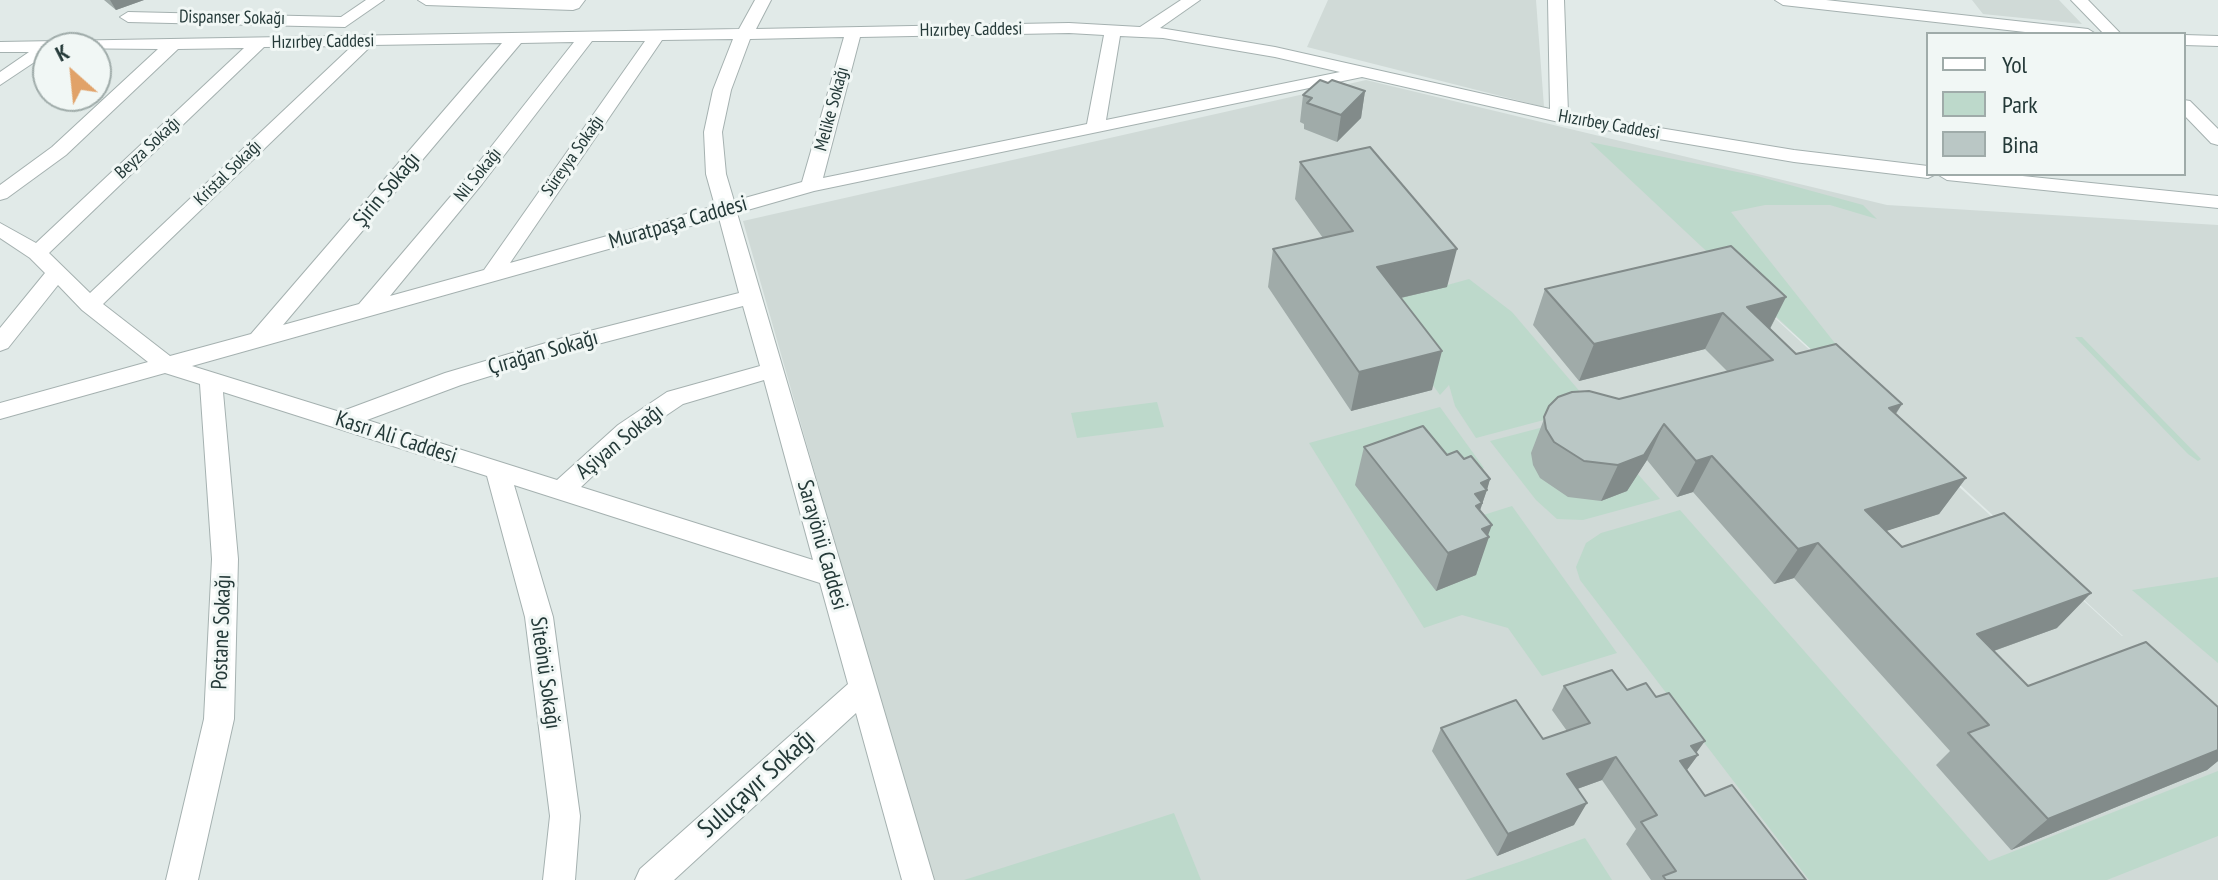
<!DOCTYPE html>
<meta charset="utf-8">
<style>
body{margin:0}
#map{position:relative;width:2218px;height:880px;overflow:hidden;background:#e1eae8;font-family:"PT Sans Narrow",sans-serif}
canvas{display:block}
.legend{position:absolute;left:1926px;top:32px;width:260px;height:144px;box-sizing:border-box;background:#f1f7f5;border:2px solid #9faba9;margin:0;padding:10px 14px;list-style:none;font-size:24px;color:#243938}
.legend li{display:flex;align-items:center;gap:16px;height:40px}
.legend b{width:40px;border:2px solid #9faba9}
.north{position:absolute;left:32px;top:32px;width:80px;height:80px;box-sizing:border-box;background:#f1f7f5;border:2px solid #9faba9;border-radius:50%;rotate:333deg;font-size:22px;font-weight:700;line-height:32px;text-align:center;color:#243938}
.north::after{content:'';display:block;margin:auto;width:28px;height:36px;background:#e1a269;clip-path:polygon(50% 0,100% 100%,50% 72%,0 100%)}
</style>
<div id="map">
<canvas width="2218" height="880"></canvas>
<ul class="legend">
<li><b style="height:10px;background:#fff"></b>Yol</li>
<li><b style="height:22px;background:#bdd9cb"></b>Park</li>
<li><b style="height:22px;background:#bac7c5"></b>Bina</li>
</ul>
<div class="north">K</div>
</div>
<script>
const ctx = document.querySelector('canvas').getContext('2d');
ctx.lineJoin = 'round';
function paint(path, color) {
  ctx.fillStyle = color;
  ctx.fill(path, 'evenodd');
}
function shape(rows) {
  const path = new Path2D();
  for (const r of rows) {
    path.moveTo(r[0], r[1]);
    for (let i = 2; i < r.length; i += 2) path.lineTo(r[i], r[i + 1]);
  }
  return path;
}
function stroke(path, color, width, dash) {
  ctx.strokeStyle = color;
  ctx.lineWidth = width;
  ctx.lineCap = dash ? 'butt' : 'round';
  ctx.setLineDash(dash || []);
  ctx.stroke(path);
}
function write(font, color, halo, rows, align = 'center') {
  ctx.font = font + ' "PT Sans Narrow",sans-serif';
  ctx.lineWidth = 6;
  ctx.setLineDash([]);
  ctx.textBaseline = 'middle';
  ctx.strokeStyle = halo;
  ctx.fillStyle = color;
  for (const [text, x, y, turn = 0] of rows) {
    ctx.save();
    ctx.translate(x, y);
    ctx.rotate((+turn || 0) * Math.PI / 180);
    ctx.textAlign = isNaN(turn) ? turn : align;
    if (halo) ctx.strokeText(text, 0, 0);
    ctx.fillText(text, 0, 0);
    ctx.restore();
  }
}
paint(shape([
 [1328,0,1536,0,1544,107,1307,47],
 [1972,0,2059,0,2082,24,1983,14],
 [1366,80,1887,205,2218,225,2218,880,931,880,743,221],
 [1730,277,1876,407,2123,636,2122,636]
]), '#d0dad7');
paint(shape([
 [1590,142,1757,176,1863,205,1877,219,1830,205,1765,205,1731,212,1834,342,1860,366,1814,352],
 [1469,279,1512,312,1593,407,1476,438,1455,406,1449,385,1440,395,1375,305],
 [2075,337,2082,337,2201,459,2198,461,2188,454],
 [1157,402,1164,427,1077,438,1071,413],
 [1440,407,1484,468,1451,480,1477,517,1512,506,1617,653,1542,676,1508,628,1462,615,1424,628,1309,443],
 [1586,416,1660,499,1583,520,1557,519,1536,500,1490,441],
 [1680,510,1989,861,2218,771,2218,836,2107,880,1809,880,1580,580,1576,567,1586,543,1601,533],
 [2218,577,2218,663,2132,590],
 [1174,813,1201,880,964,880,1103,836],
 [1585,838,1612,880,1465,880,1519,862]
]), '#bdd9cb');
const minor = shape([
 [366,0,384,0,345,27,128,22,120,17,128,12,341,17,366,0],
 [418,0,585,0,579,8,573,10,426,5,418,0],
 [755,0,771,0,756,29,1069,23,1140,27,1181,0,1200,0,1160,28,1275,47,1550,109,1548,0,1564,0,1568,113,1794,150,1928,166,1928,174,1936,174,1928,178,1794,162,1559,122,1362,77,814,191,737,213,934,880,902,880,856,713,674,880,635,880,640,869,848,684,820,583,514,485,553,617,580,816,575,880,543,880,550,816,525,617,487,476,223,392,238,559,234,719,198,880,166,880,204,719,212,559,200,384,165,373,0,419,0,403,148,362,82,310,58,285,8,348,0,351,0,328,45,273,30,258,0,238,0,223,36,243,244,48,178,49,66,155,7,198,0,200,0,185,52,147,158,49,48,48,48,53,0,85,0,72,29,52,0,52,0,42,739,29,755,0],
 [1069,33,1104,35,1087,124,823,178,860,37,1069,33],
 [1120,36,1163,38,1275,57,1340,72,1106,120,1120,36],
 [844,37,802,182,734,201,726,174,722,132,731,90,750,39,844,37],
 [733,39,713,90,704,132,706,174,715,206,510,263,662,40,733,39],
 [592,41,645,41,484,270,390,296,482,184,592,41],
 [574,42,468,176,359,304,283,325,521,43,574,42],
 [502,43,251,334,170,356,103,304,372,45,502,43],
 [352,46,90,293,49,253,264,47,352,46],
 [719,218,739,293,566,337,445,373,340,412,192,366,719,218],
 [743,306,760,366,667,392,618,425,557,480,367,420,461,385,571,351,743,306],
 [764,380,813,560,581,487,634,437,683,404,764,380],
 [1775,0,1826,0,2088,29,2096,34,2043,34,1783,5,1775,0],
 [2071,0,2088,0,2121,34,2104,34,2071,0],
 [2184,35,2218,36,2218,46,2184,45,2184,35],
 [2184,100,2190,101,2218,129,2218,145,2211,143,2184,115,2184,100],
 [1937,174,2003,174,2218,196,2218,208,1947,180,1937,174]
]);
stroke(minor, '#a5b1b0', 2);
paint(minor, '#fff');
paint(shape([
 [104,0,144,0,116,10],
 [1328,83,1365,91,1361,118,1337,142,1304,129,1304,124,1300,122,1303,95],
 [1300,162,1447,287,1401,298,1432,390,1351,411,1268,287,1273,249,1323,238,1295,199],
 [1545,289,1786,297,1770,329,1796,354,1902,404,1896,414,1966,478,1939,514,1885,531,1902,547,2057,628,1994,651,2028,686,2218,707,2218,761,2207,770,2011,850,1936,765,1950,751,1794,578,1774,584,1693,492,1677,497,1647,460,1627,491,1601,501,1568,497,1540,478,1533,465,1531,453,1549,406,1619,399,1728,372,1705,349,1579,381,1533,325],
 [1364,447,1447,455,1464,459,1490,479,1480,511,1488,536,1476,575,1436,591,1355,485],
 [1564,686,1627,690,1698,755,1687,770,1705,796,1806,880,1651,880,1626,844,1636,829,1602,780,1577,789,1574,825,1497,856,1432,751,1441,728,1543,739,1567,731,1552,710]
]), '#a0aba9');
paint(shape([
 [110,0,144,0,116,10],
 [1365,91,1361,118,1337,142,1341,115],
 [1457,249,1447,287,1370,305,1377,267],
 [1786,297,1767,334,1747,307],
 [1723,313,1705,349,1579,381,1594,344],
 [1442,351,1432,390,1351,411,1359,372],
 [1902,404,1877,441,1889,408],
 [1664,424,1647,460,1627,491,1601,501,1618,465],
 [1712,456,1693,492,1677,497,1696,461],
 [1966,478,1939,514,1840,546,1865,510],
 [1490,479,1487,490,1469,541,1475,494,1481,483],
 [1492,525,1487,538,1489,537,1476,575,1436,591,1448,553,1482,529],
 [1818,543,1794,578,1774,584,1798,549],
 [2091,593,2057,628,1946,668,1977,634],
 [1705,741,1694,756,1698,755,1681,778,1664,784,1691,746],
 [2218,750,2218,761,2207,770,2011,850,2048,819],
 [1616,757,1602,780,1555,797,1567,774],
 [1587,803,1574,825,1497,856,1508,834]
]), '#828b8a');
const building = shape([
 [1320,80,1328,83,1332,80,1365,91,1341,115,1307,103,1312,98,1303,95,1320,80],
 [1370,147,1457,249,1377,267,1442,351,1359,372,1273,249,1353,231,1300,162,1370,147],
 [1731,246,1786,297,1747,307,1796,354,1836,344,1902,404,1889,408,1966,478,1865,510,1902,547,2004,513,2091,593,1977,634,2028,686,2146,642,2218,707,2218,750,2048,819,1968,733,1989,725,1818,543,1798,549,1712,456,1696,461,1664,424,1644,455,1618,465,1584,461,1554,442,1546,429,1544,417,1549,406,1558,397,1572,392,1589,391,1619,399,1773,360,1723,313,1594,344,1545,289,1731,246],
 [1423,426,1447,455,1457,451,1464,459,1471,456,1490,479,1481,483,1487,490,1475,494,1482,503,1476,506,1492,525,1482,529,1489,537,1448,553,1364,447,1423,426],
 [1612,670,1627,690,1646,683,1656,697,1669,693,1705,741,1691,746,1698,755,1680,761,1705,796,1732,785,1806,880,1666,880,1663,876,1676,871,1641,822,1657,815,1616,757,1567,774,1587,803,1508,834,1441,728,1516,700,1543,739,1590,723,1564,686,1612,670]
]);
paint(building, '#bac7c5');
stroke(building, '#828b8a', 2);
write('18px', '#243938', '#f1f7f5', [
 ["Dispanser Sokağı",232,18,1],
 ["Hızırbey Caddesi",971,30,-1],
 ["Hızırbey Caddesi",323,42,-1],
 ["Melike Sokağı",832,109,-75],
 ["Hızırbey Caddesi",1609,125,10],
 ["Beyza Sokağı",148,148,-43],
 ["Süreyya Sokağı",573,156,-55],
 ["Kristal Sokağı",228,173,-44],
 ["Nil Sokağı",478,175,-51]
]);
write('22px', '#243938', '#f1f7f5', [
 ["Şirin Sokağı",387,190,-50],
 ["Muratpaşa Caddesi",678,223,-16],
 ["Çırağan Sokağı",543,353,-16],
 ["Kasrı Ali Caddesi",396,438,18],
 ["Aşiyan Sokağı",620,442,-39],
 ["Sarayönü Caddesi",822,545,74],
 ["Postane Sokağı",222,632,-88],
 ["Siteönü Sokağı",545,673,82]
]);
write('26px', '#243938', '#f1f7f5', [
 ["Suluçayır Sokağı",757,784,-42]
]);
</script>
